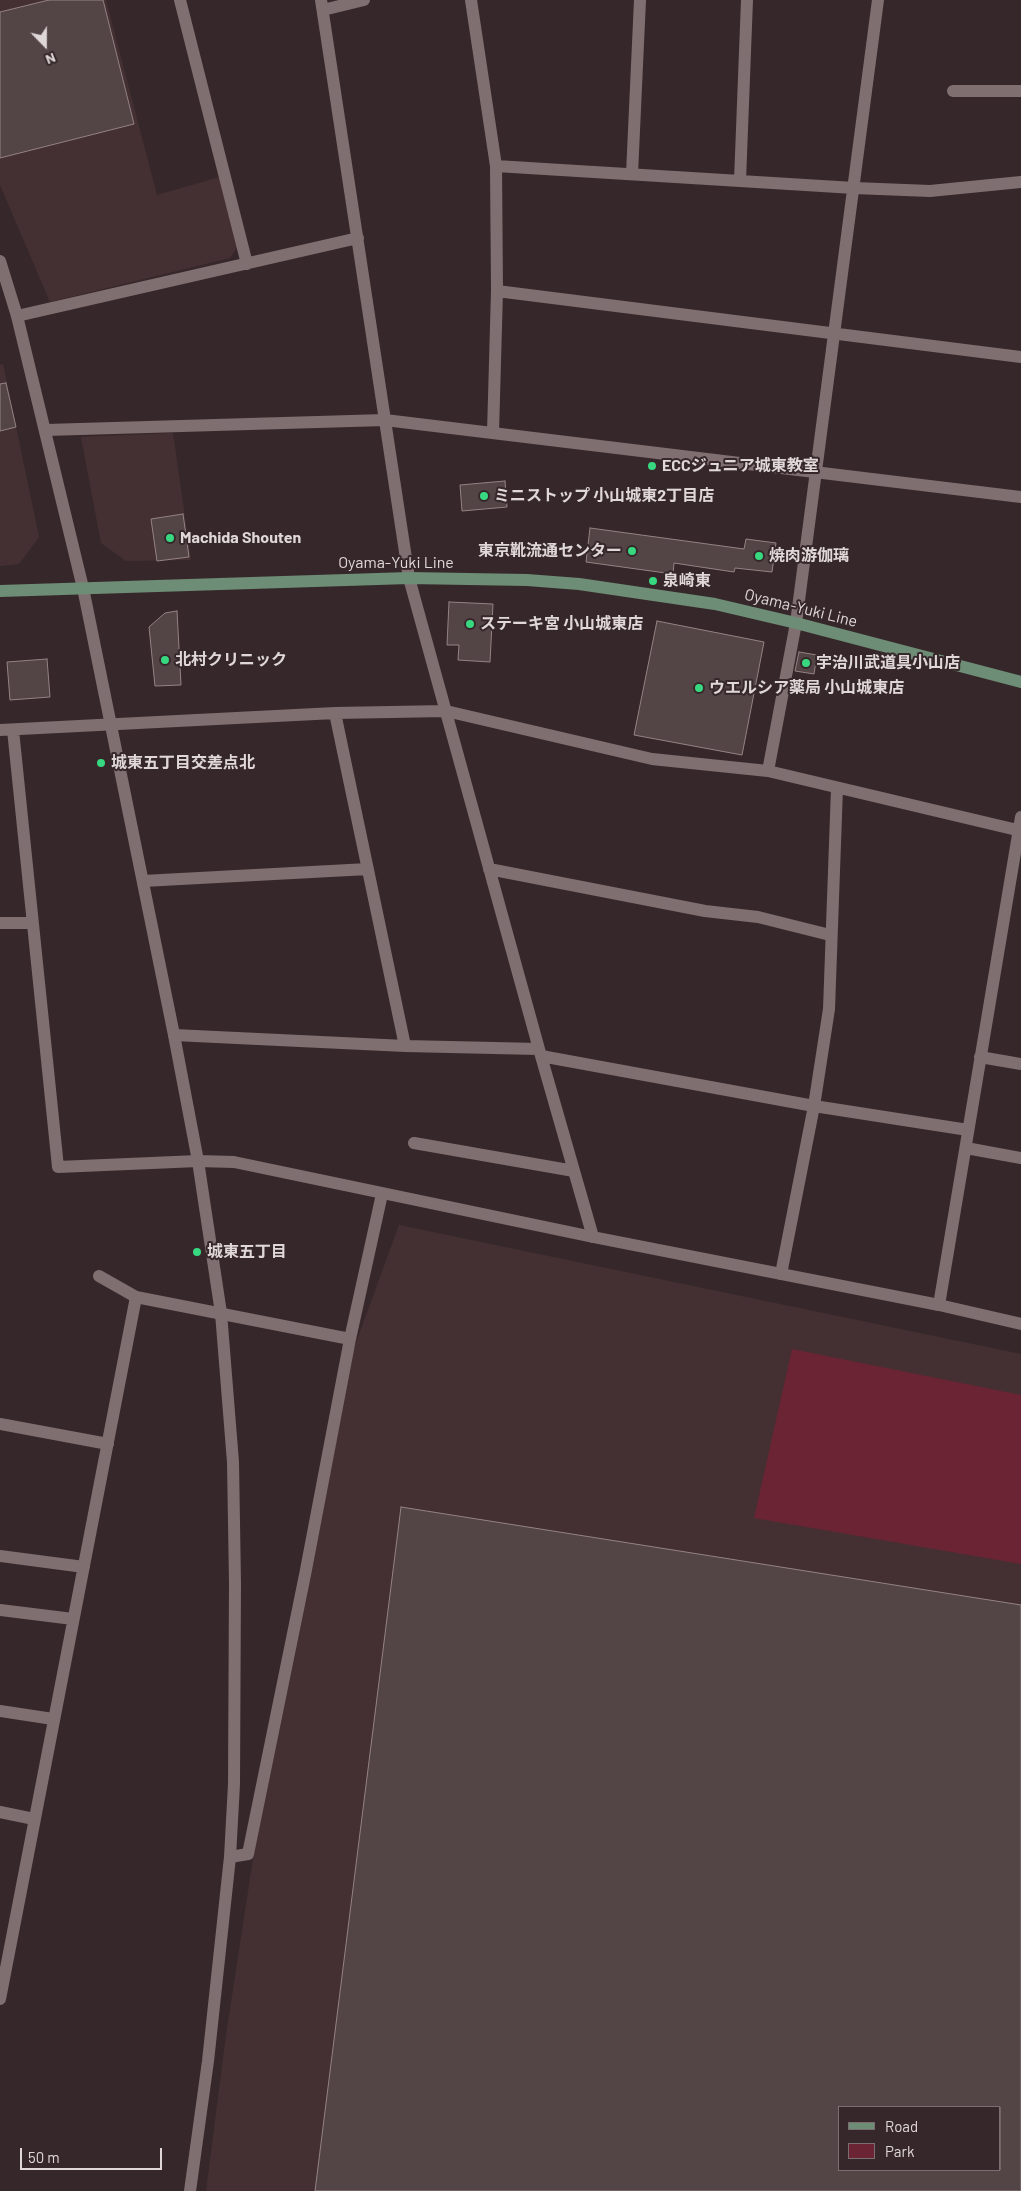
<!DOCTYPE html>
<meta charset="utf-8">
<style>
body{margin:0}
#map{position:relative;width:1021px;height:2191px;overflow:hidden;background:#36282a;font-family:Barlow,sans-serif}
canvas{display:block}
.legend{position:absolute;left:838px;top:2106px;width:162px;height:65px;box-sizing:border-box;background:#36282a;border:1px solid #7a6e70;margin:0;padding:6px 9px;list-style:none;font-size:15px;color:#e0d7d8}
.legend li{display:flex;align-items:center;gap:10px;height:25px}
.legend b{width:25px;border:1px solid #7a6e70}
.north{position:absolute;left:20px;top:20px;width:50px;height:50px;-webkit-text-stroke:4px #36282a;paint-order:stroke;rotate:158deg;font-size:14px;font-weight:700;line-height:20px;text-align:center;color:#e0d7d8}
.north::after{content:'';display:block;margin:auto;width:18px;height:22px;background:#e0d7d8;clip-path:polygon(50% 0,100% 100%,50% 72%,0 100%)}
.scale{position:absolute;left:20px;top:2148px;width:142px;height:22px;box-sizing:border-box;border:2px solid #e0d7d8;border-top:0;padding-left:6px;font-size:15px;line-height:18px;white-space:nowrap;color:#e0d7d8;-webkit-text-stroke:4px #36282a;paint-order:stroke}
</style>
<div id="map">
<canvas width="1021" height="2191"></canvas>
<ul class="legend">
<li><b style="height:6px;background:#6d8d76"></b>Road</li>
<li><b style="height:14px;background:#6a2433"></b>Park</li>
</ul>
<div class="north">N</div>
<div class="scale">50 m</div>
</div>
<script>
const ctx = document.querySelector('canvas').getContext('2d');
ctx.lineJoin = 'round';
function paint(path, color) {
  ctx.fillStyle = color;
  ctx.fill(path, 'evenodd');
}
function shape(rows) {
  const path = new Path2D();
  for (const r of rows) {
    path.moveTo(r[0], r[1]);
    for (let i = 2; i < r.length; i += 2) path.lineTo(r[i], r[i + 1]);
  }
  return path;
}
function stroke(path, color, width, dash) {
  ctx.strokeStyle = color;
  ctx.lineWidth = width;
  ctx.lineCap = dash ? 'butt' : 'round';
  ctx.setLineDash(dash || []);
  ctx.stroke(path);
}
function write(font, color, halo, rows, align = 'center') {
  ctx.font = font + ' Barlow,"Noto Sans JP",sans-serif';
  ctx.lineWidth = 4;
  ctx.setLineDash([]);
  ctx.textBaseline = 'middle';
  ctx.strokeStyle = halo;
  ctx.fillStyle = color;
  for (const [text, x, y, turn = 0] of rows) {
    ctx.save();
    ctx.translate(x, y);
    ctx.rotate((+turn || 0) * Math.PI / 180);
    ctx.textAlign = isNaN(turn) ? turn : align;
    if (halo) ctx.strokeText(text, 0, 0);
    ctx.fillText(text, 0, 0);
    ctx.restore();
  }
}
paint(shape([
 [0,0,106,0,157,195,220,177,238,246,230,258,50,302,0,185],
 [3,364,39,537,19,564,0,566,0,365],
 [173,433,191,560,126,561,101,543,81,437],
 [399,1225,1021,1354,1021,2191,206,2191,226,2035,253,1859,311,1576,353,1351],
 [840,2107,1000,2107,1000,2170,840,2170]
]), '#443032');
paint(shape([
 [792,1349,1021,1395,1021,1564,754,1518]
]), '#6a2433');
const building = shape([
 [49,0,103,0,134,124,0,158,0,12,49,0],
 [6,383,16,427,0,431,0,384,6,383],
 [505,481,507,507,462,511,460,485,505,481],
 [183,514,189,557,157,561,151,519,183,514],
 [590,528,744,549,746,539,776,543,772,572,735,568,734,572,674,563,673,574,586,562,590,528],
 [449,602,493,604,490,662,458,660,459,645,447,645,449,602],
 [177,611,181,685,155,686,149,627,165,613,177,611],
 [657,621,764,642,742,755,634,735,657,621],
 [799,652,817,655,814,674,795,671,799,652],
 [47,659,50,697,10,700,7,662,47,659],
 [401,1507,1021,1605,1021,2191,315,2191,401,1507],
 [840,2107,1000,2107,1000,2170,840,2170,840,2107]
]);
paint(building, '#534446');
stroke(building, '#948385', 1);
stroke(shape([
 [180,0,247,264],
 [321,0,409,578,539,1049,593,1237],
 [471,0,496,166,497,291,493,433],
 [323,10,364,0],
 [953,91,1021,91],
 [496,166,854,188,930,191,1021,182],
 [632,174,640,0],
 [740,181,747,0],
 [497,291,1021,357],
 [17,316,358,238],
 [46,430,385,420,1021,497],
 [335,713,405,1046],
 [0,730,335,713,446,711,652,759,768,771,1021,831],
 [13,730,58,1167,198,1161],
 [768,771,796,623,878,0],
 [489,869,705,911,758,917,830,935],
 [143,881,368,869],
 [0,923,32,923],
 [174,1035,405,1046,539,1049],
 [541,1056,814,1106,968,1130],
 [980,1057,1021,1064],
 [414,1143,574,1171],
 [966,1148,1021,1158],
 [781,1274,814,1106,829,1009,837,788],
 [99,1276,136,1297],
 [939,1305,1021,817],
 [0,1424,108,1444],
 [0,1556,84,1567],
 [0,1610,73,1619],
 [0,1711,53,1719],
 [0,1812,34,1819],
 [230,1857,248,1854,305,1575,350,1339,382,1194],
 [0,1999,136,1297,350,1339]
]), '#806f71', 12);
stroke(shape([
 [0,261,17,316,83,588,174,1035,198,1161,221,1313,233,1462,235,1583,234,1784,230,1857,208,2061,190,2191],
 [198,1161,234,1162,593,1237,939,1305,1021,1324]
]), '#806f71', 12);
stroke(shape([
 [0,591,409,578,527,580,579,584,715,604,796,623,1021,682]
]), '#6d8d76', 12);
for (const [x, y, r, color] of [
 [652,466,5,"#37d880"],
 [484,496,5,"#37d880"],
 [170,538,5,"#37d880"],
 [632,551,5,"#37d880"],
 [759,556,5,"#37d880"],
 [653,581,5,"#37d880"],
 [470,624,5,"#37d880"],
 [165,660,5,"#37d880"],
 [806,663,5,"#37d880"],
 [699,688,5,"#37d880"],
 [101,763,5,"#37d880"],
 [197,1252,5,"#37d880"]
]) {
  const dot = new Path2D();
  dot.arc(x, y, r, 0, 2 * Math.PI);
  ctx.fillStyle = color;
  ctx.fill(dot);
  stroke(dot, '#36282a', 2);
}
write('bold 16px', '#e0d7d8', '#36282a', [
 ["ECCジュニア城東教室",662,466],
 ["ミニストップ 小山城東2丁目店",494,496],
 ["Machida Shouten",180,538],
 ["東京靴流通センター",622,551,"right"],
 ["焼肉游伽璃",769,556],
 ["泉崎東",663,581],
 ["ステーキ宮 小山城東店",480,624],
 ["北村クリニック",175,660],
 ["宇治川武道具小山店",816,663],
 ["ウエルシア薬局 小山城東店",709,688],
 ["城東五丁目交差点北",111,763],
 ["城東五丁目",207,1252]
], 'left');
write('16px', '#e0d7d8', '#36282a', [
 ["Oyama-Yuki Line",396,563],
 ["Oyama-Yuki Line",801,608,14]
]);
</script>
